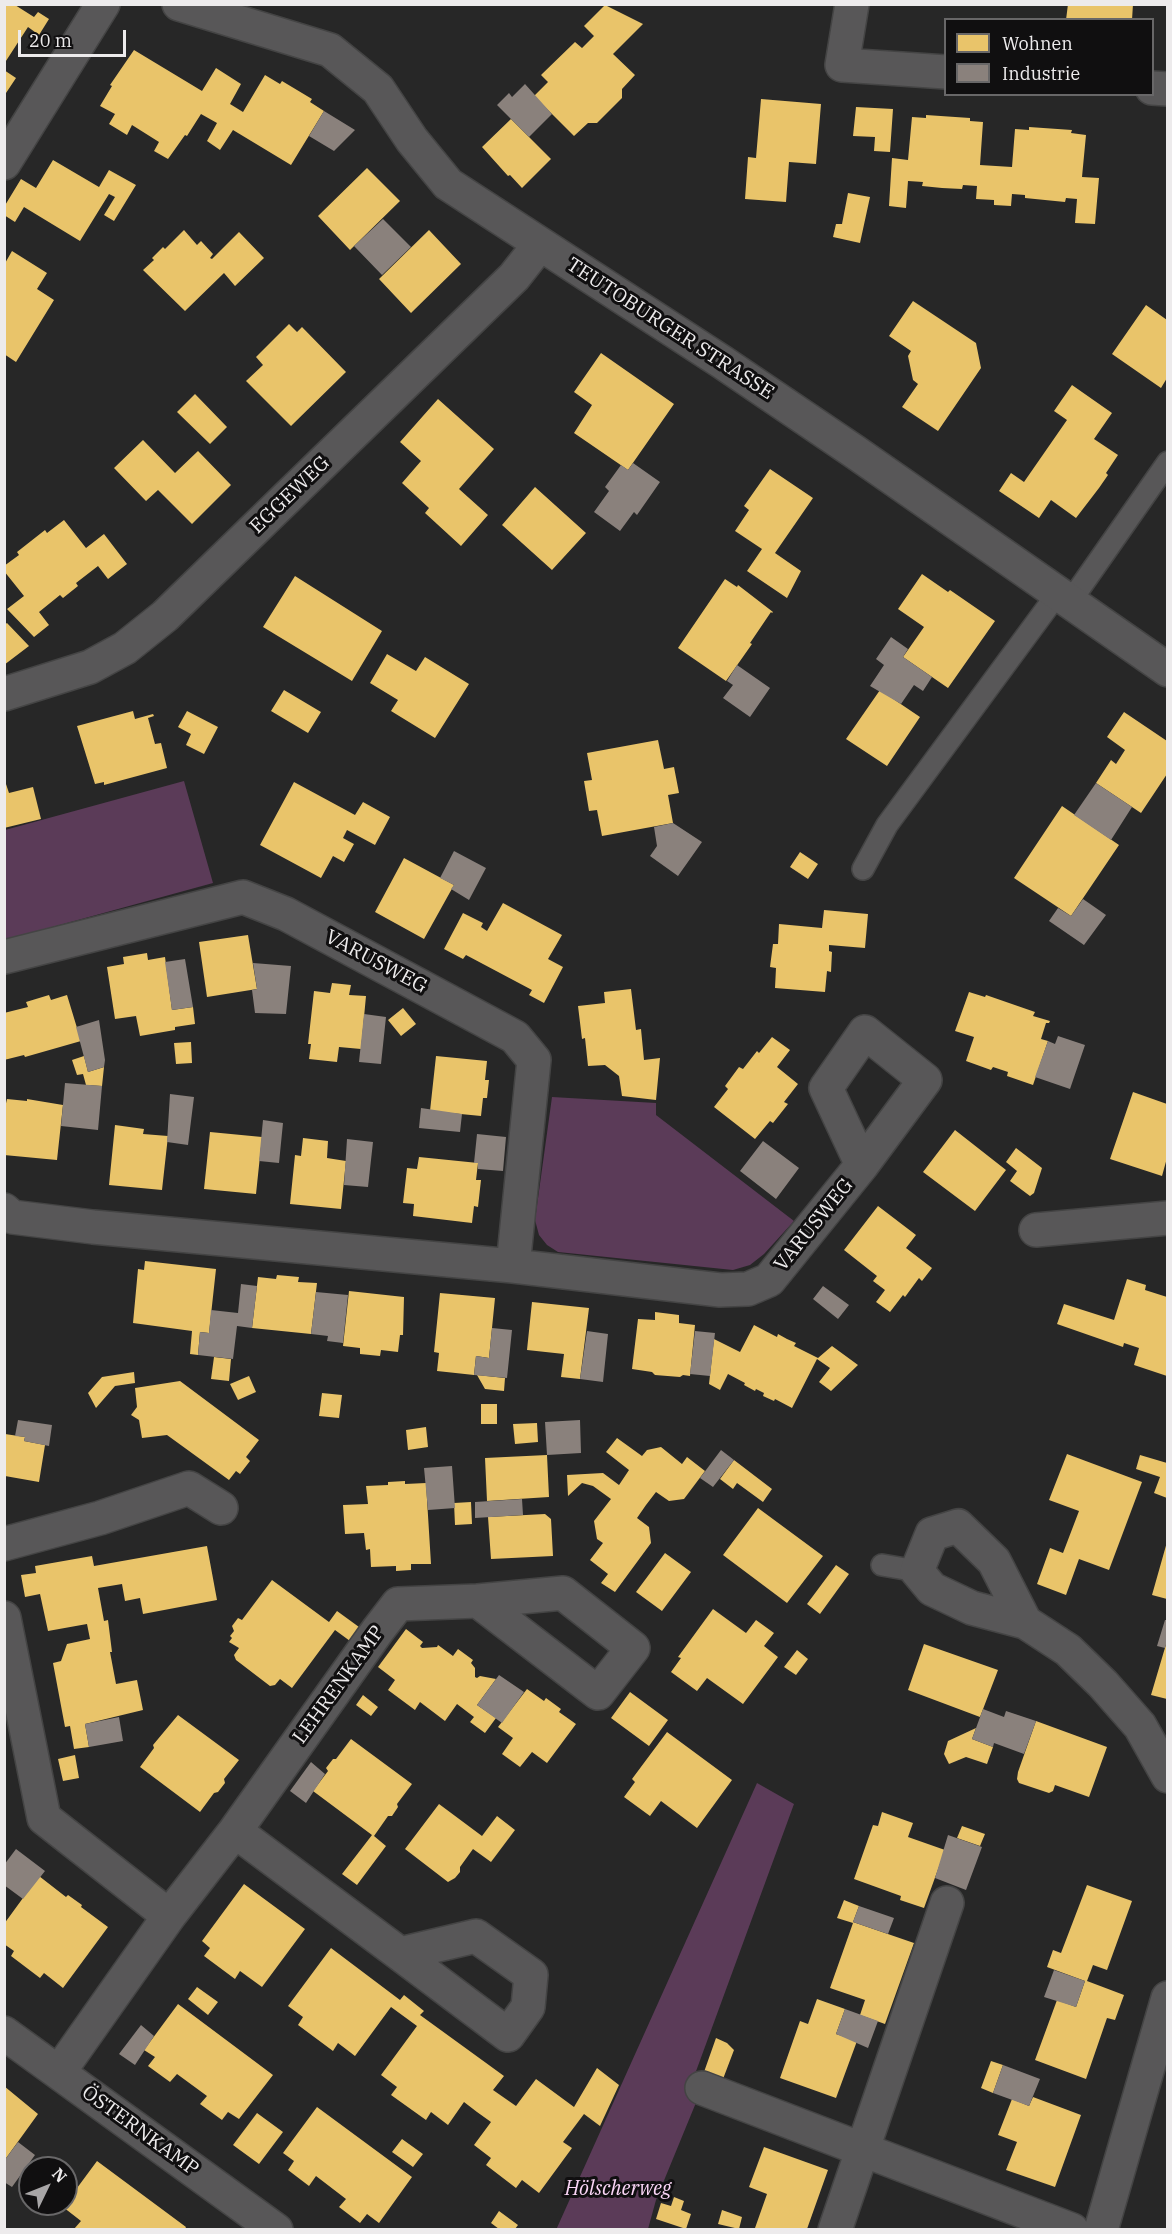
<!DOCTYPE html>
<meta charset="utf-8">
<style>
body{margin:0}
#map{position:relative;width:1172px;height:2234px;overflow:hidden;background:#272727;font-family:"IBM Plex Serif",serif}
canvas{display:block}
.frame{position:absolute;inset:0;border:6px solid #edebec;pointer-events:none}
.legend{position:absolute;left:944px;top:18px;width:210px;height:78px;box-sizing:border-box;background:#100f10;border:2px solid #686768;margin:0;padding:8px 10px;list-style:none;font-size:18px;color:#edebec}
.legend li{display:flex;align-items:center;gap:12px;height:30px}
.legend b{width:30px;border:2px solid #686768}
.north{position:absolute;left:18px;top:2156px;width:60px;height:60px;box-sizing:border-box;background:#100f10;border:2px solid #686768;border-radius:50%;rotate:47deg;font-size:16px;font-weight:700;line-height:24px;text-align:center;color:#edebec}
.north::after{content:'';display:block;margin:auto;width:21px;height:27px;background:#a8a6a7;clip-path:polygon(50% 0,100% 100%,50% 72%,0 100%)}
.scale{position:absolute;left:18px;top:30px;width:108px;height:27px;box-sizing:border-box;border:3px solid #edebec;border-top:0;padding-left:8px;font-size:18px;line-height:21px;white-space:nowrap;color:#edebec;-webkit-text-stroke:4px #100f10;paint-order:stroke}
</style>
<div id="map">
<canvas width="1172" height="2234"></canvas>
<div class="frame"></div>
<ul class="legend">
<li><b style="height:16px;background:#e9c46a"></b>Wohnen</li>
<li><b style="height:16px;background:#8a817c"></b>Industrie</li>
</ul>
<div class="north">N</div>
<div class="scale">20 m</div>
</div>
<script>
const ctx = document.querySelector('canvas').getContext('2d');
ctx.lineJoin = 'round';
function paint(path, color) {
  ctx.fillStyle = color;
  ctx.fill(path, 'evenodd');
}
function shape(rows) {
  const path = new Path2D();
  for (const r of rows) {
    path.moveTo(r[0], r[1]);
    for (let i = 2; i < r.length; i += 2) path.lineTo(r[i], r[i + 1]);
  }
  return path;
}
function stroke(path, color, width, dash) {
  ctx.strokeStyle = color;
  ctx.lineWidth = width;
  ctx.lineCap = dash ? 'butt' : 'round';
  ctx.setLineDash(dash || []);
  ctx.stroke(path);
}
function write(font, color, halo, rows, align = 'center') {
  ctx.font = font + ' "IBM Plex Serif",serif';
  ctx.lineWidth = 6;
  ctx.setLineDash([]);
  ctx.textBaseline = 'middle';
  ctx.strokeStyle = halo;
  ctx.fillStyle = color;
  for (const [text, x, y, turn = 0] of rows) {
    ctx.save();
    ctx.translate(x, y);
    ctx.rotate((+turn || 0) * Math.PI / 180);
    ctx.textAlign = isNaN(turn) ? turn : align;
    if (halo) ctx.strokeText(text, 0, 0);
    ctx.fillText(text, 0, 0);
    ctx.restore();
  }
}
paint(shape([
 [184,781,213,883,5,940,5,830],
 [552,1097,656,1103,656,1115,794,1221,764,1254,750,1265,733,1270,558,1252,547,1245,539,1235,535,1220],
 [757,1783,794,1804,695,2074,702,2088,656,2200,648,2229,556,2230]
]), '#5b3b58');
paint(shape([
 [1068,4,1133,4,1132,20,1066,20],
 [4,5,15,5,34,17,38,12,49,19,39,35,28,27,4,64],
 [605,5,643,24,613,54,635,75,622,89,622,98,597,123,588,123,574,136,534,96,548,82,541,75,575,42,582,48,594,36,584,26],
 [134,50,202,91,216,68,241,84,230,104,243,112,265,75,280,84,282,81,312,99,310,102,324,111,291,165,233,130,220,150,207,141,217,123,201,114,187,136,185,135,168,159,154,151,159,142,132,125,127,135,109,124,115,114,100,106,112,86,110,85],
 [4,70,16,78,4,96],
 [761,99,821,104,816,164,789,162,786,202,745,199,748,157,756,158],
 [856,107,893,109,890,152,874,151,875,137,853,136],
 [926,115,970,118,970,121,983,122,980,165,1012,167,1015,129,1029,130,1029,127,1072,130,1071,133,1086,135,1082,177,1099,178,1095,224,1075,223,1077,199,1066,198,1065,202,1025,198,1025,195,1012,194,1011,206,994,205,994,200,976,199,977,186,963,185,962,189,942,188,922,186,923,182,908,181,906,208,889,206,892,158,908,160,912,117,926,118],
 [511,119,551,159,522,188,510,175,508,176,482,147],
 [53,160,99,187,109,170,136,185,114,221,104,215,115,197,109,194,80,241,24,207,15,222,4,215,4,207,21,179,36,188],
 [367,168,400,201,350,250,318,216],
 [848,193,870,197,860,243,833,237,836,224,842,224],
 [184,230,197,245,201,241,213,254,210,258,212,259,239,232,264,258,235,286,224,273,185,311,143,270,154,260,152,258,163,247,165,249],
 [429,230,461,264,411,313,379,279],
 [12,251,47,273,37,289,54,300,16,362,4,354,4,265],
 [913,301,976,343,981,368,938,431,902,407,918,384,913,380,908,356,911,351,889,336],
 [1146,305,1167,320,1167,378,1161,388,1112,354],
 [289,324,297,332,302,327,346,372,291,426,246,381,263,365,256,357],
 [601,353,674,404,628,470,574,433,592,405,574,392],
 [1072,385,1112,413,1094,439,1118,455,1106,473,1108,475,1099,488,1076,518,1051,500,1039,518,999,491,1011,473,1024,482,1067,420,1054,411],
 [195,394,227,427,210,444,177,412],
 [438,399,494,449,459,489,488,515,461,546,425,513,429,508,402,483,421,461,400,442],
 [143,440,175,473,198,451,231,485,192,524,158,490,146,501,114,468],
 [770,469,813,498,775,553,801,571,787,598,747,571,762,549,735,531,749,510,744,506],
 [535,487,586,533,552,570,502,525],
 [64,520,86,548,104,534,127,564,108,579,98,566,76,583,78,586,63,598,60,595,39,612,49,625,34,637,7,609,24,596,4,571,4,566,19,555,17,552,45,530,47,533],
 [922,574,948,592,950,590,995,621,948,688,903,657,924,627,898,609],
 [295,576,382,631,352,681,263,627],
 [725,579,737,587,738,585,773,612,772,613,771,612,750,643,752,644,726,681,678,648],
 [7,623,29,646,4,665,4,625],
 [387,654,416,671,425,657,469,684,435,738,391,711,398,700,370,683],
 [284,690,321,712,308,733,271,711],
 [880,690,920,717,887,766,846,739],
 [133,711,135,719,153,714,154,716,148,718,155,744,161,743,167,768,104,785,104,782,95,784,77,726],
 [187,711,218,727,204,754,186,745,191,734,178,727],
 [1124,712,1167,741,1167,774,1141,813,1096,783,1111,760,1116,764,1125,750,1107,737],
 [658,740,664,769,674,767,679,793,668,795,673,823,602,836,597,810,589,811,584,781,592,780,587,753],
 [4,778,9,793,33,787,41,819,4,828],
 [294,782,355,815,363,802,390,817,375,845,347,830,343,838,354,844,344,862,333,856,321,878,260,845],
 [1062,806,1119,845,1071,916,1014,878],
 [800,852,818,864,808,879,790,867],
 [404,858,454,885,424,939,375,912],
 [503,903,562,935,548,959,563,967,544,1003,529,995,532,990,466,955,463,959,444,949,463,913,483,923,481,927,487,931],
 [824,910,868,914,865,948,829,945,829,951,832,952,831,972,827,971,825,992,775,988,776,968,770,967,773,944,778,944,779,924,822,928],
 [248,935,257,989,207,997,199,942],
 [147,953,148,960,165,957,172,1010,193,1007,195,1024,175,1027,175,1030,140,1036,136,1016,115,1019,107,967,124,964,123,957],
 [332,983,351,985,349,995,366,996,361,1049,339,1047,337,1062,309,1059,311,1044,308,1044,314,991,330,993],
 [631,989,636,1030,641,1029,644,1060,660,1058,656,1100,622,1096,619,1076,605,1065,588,1066,585,1038,582,1039,578,1006,605,1003,604,992],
 [969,992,985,997,986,995,1035,1012,1033,1016,1050,1021,1049,1023,1046,1023,1041,1039,1048,1041,1033,1085,1007,1076,1008,1072,993,1067,991,1070,966,1061,974,1037,955,1031],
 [49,995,51,1000,67,995,81,1041,25,1057,24,1055,4,1060,4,1013,28,1007,26,1002],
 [403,1008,416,1024,401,1036,388,1020],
 [772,1037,790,1050,777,1067,798,1084,784,1102,788,1104,773,1123,770,1121,755,1139,714,1107,728,1089,725,1086,739,1067,743,1069,757,1051,759,1053],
 [191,1042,192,1063,176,1064,174,1043],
 [84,1056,88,1072,104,1067,102,1086,86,1085,83,1074,77,1075,72,1060],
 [436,1056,487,1061,485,1080,489,1080,487,1098,483,1098,481,1116,430,1111],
 [1133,1092,1167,1104,1167,1158,1162,1176,1110,1159],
 [7,1099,27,1101,27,1099,63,1105,57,1160,4,1155,4,1112],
 [115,1125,144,1129,143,1134,168,1136,162,1190,109,1185],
 [955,1130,1006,1170,975,1211,923,1172],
 [210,1132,262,1137,256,1194,204,1189],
 [303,1138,328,1141,327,1158,346,1161,341,1209,290,1204,295,1155,301,1156],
 [1016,1148,1042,1168,1034,1193,1030,1196,1010,1181,1017,1171,1006,1162],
 [419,1157,478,1163,476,1180,481,1180,478,1207,474,1206,472,1223,413,1216,414,1204,403,1203,407,1168,417,1169],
 [878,1206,916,1235,906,1248,932,1268,922,1281,919,1278,905,1297,903,1295,890,1312,876,1302,885,1290,873,1281,877,1276,844,1250],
 [145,1261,216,1269,209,1333,200,1332,198,1355,190,1354,192,1331,133,1323,138,1269,144,1270],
 [277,1275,299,1277,298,1282,317,1283,311,1334,252,1328,258,1277,276,1279],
 [1127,1279,1146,1285,1145,1290,1167,1297,1167,1376,1134,1365,1139,1348,1124,1343,1123,1347,1057,1324,1064,1304,1114,1320],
 [349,1291,404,1297,403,1335,400,1335,398,1352,381,1350,380,1356,360,1354,360,1348,343,1346],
 [440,1293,495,1298,489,1358,476,1356,474,1375,437,1371,439,1353,434,1352],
 [532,1302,589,1308,580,1379,561,1377,564,1354,527,1350],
 [655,1312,679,1315,679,1323,695,1325,690,1376,683,1375,680,1377,655,1375,652,1372,632,1369,638,1319,655,1320],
 [754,1325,777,1337,778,1334,787,1339,796,1343,794,1346,818,1358,832,1346,858,1365,831,1391,819,1382,830,1368,817,1359,792,1408,775,1399,774,1401,763,1396,764,1393,756,1389,755,1391,744,1385,745,1383,728,1374,720,1390,709,1384,714,1339,740,1352],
 [214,1357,231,1359,229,1381,211,1379],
 [134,1372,135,1383,115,1386,96,1408,88,1393,102,1377],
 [477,1375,505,1378,504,1391,485,1389],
 [249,1376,256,1392,238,1400,230,1384],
 [180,1381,259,1440,246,1457,250,1461,240,1474,236,1471,229,1480,167,1435,142,1438,139,1420,131,1415,137,1407,135,1388],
 [322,1393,342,1395,339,1418,319,1416],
 [481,1404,497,1404,497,1424,481,1424],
 [537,1423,538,1442,515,1444,513,1424],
 [426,1427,428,1447,408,1450,406,1430],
 [5,1434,25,1437,24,1441,45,1445,39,1482,5,1476],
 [617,1438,642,1456,647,1450,661,1447,682,1464,687,1457,705,1471,684,1499,669,1501,656,1492,646,1505,637,1518,649,1527,651,1543,615,1592,601,1583,608,1574,590,1560,603,1543,597,1539,594,1521,611,1499,593,1486,582,1483,568,1496,567,1475,603,1473,619,1485,629,1470,606,1452],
 [1067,1454,1142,1482,1109,1570,1079,1559,1066,1595,1037,1584,1050,1548,1063,1553,1079,1511,1049,1500],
 [547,1455,549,1497,487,1501,485,1458],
 [1140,1455,1167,1463,1167,1498,1154,1493,1160,1477,1136,1469],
 [734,1460,772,1489,763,1502,737,1483,733,1489,720,1479],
 [405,1481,405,1484,426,1483,431,1564,411,1564,411,1570,396,1571,396,1566,371,1567,370,1549,366,1550,364,1533,345,1534,343,1505,368,1504,366,1486,388,1485,388,1482],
 [471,1502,472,1524,455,1525,454,1503],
 [758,1508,823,1556,787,1603,723,1555],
 [545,1514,551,1519,553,1556,491,1559,488,1517],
 [1167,1542,1167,1599,1152,1595],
 [207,1546,217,1600,143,1614,140,1598,125,1601,122,1584,98,1588,104,1621,108,1620,112,1652,110,1652,116,1684,137,1680,143,1710,85,1724,89,1747,74,1749,70,1726,65,1727,53,1663,61,1661,67,1644,90,1639,87,1624,48,1631,40,1594,25,1597,21,1575,36,1573,35,1566,92,1556,94,1566],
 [665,1553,691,1572,662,1611,636,1592],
 [836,1565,849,1574,820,1614,807,1604],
 [272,1580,329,1622,337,1611,359,1627,350,1641,335,1630,292,1688,280,1679,275,1685,270,1686,236,1660,234,1655,239,1648,229,1642,232,1638,230,1636,234,1631,232,1626,238,1618,242,1620],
 [713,1609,746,1633,756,1620,774,1633,764,1646,778,1657,743,1704,707,1678,697,1691,671,1672,681,1658,678,1657],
 [406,1629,423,1642,420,1646,422,1648,437,1647,438,1645,453,1656,458,1649,473,1660,471,1663,475,1668,475,1677,477,1678,480,1676,496,1679,477,1705,496,1718,485,1733,470,1722,474,1717,457,1704,445,1721,420,1702,415,1710,388,1690,395,1680,378,1667],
 [1167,1641,1167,1699,1151,1695],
 [924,1644,998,1670,980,1717,908,1690],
 [797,1650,808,1659,796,1675,784,1667],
 [527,1689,544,1701,546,1698,561,1709,559,1712,576,1724,547,1763,532,1752,520,1767,502,1754,513,1738,498,1727],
 [630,1692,668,1720,649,1746,611,1718],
 [363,1695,378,1707,371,1716,356,1705],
 [178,1715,239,1760,224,1779,225,1783,218,1792,214,1793,200,1812,140,1767,154,1748,153,1745],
 [1036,1721,1107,1747,1089,1797,1055,1785,1053,1791,1049,1793,1019,1783,1017,1779,1018,1772],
 [976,1728,972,1739,993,1747,987,1764,966,1757,949,1764,944,1754,948,1741],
 [667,1732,732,1780,697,1828,661,1801,650,1816,624,1797,635,1782,632,1779],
 [351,1739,412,1784,397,1804,398,1807,392,1816,388,1816,374,1836,386,1846,357,1885,342,1874,372,1835,313,1791,328,1771,326,1768,333,1759,336,1759],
 [75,1755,79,1778,63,1781,58,1759],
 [439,1804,482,1836,497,1816,515,1830,491,1862,473,1849,460,1867,460,1872,455,1878,448,1882,405,1849],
 [882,1812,913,1823,908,1837,945,1850,924,1908,900,1900,901,1896,854,1879,873,1825,878,1826],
 [962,1826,985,1834,980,1846,957,1838],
 [39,1876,66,1897,68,1895,82,1905,81,1907,108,1927,63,1988,44,1973,40,1978,11,1956,14,1951,4,1944,4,1924],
 [244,1884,305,1929,262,1987,240,1971,235,1979,204,1956,210,1948,202,1941],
 [1087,1885,1132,1901,1107,1970,1093,1965,1087,1981,1124,1995,1115,2020,1107,2018,1086,2079,1035,2060,1057,2000,1076,2007,1085,1981,1047,1967,1053,1950,1061,1953],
 [844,1900,859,1906,853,1922,914,1943,885,2024,860,2015,865,2000,830,1988,853,1923,837,1918],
 [331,1948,400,2000,404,1995,424,2011,420,2015,504,2076,493,2090,516,2106,536,2079,574,2107,597,2068,619,2085,600,2126,584,2114,563,2142,572,2148,539,2193,522,2180,516,2188,486,2165,491,2158,474,2145,491,2122,477,2112,464,2102,448,2125,431,2112,426,2120,391,2095,397,2087,381,2075,417,2026,391,2007,355,2056,338,2043,333,2051,298,2025,303,2017,288,2006],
 [197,1987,218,2002,208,2015,188,1999],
 [817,1999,845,2009,836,2034,857,2041,836,2098,780,2078,800,2021,808,2024],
 [178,2004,273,2075,239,2119,228,2112,222,2120,200,2104,207,2096,177,2074,170,2082,148,2066,155,2057,144,2050],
 [716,2038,727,2043,734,2050,723,2079,704,2072],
 [991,2061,1003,2065,993,2093,981,2088],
 [4,2086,38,2114,4,2161],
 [1033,2097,1081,2115,1055,2187,1006,2170,1017,2142,998,2135,1012,2099,1029,2106],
 [317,2107,412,2177,379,2223,367,2214,360,2223,339,2207,346,2199,316,2176,309,2186,288,2170,294,2161,283,2153],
 [257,2113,283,2132,259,2164,233,2145],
 [402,2139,423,2154,413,2167,392,2152],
 [764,2147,828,2170,807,2229,755,2228,767,2194,749,2187],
 [97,2161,186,2227,185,2229,74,2229,81,2221,63,2207],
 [674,2197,684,2201,681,2210,691,2214,686,2229,656,2219,661,2203,671,2206],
 [722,2210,742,2217,739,2229,718,2224],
 [499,2211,518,2225,515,2229,499,2229,491,2223]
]), '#e9c46a');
paint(shape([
 [525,84,552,114,529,137,497,105,509,93,512,97],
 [324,111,355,130,334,151,309,136],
 [383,219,411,247,382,275,354,246],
 [633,463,660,482,637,515,634,512,620,531,594,512,609,491,605,487,621,465,628,470],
 [891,637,908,649,903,657,932,677,923,691,914,685,901,704,870,686,884,665,876,659],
 [737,665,770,688,750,717,723,698,733,685,727,681],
 [1096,783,1132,807,1111,840,1074,815],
 [673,823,702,842,678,876,650,856,657,846,654,827],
 [454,851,486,868,469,900,451,889,454,885,440,878],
 [1083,899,1106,915,1084,945,1049,921,1058,908,1071,916],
 [185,959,193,1007,172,1010,165,962],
 [253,963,291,966,286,1014,255,1013,252,990,257,989],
 [364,1014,386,1017,381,1064,359,1062],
 [99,1020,105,1060,104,1067,88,1072,76,1027],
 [1058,1036,1085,1045,1070,1089,1035,1077,1048,1041,1055,1044],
 [65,1083,102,1086,98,1130,61,1126],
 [170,1094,194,1097,188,1145,167,1142],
 [421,1108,462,1114,460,1132,419,1128],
 [263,1120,283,1123,279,1163,259,1161],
 [477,1134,506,1137,503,1171,478,1169,478,1163,474,1163],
 [347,1139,373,1142,368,1187,344,1185],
 [763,1141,799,1168,776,1199,740,1171],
 [241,1284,257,1286,252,1328,237,1326,233,1359,198,1355,200,1332,209,1333,211,1310,238,1313],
 [823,1286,849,1305,838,1319,813,1299],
 [316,1292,348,1295,343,1343,327,1341,328,1336,311,1334],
 [492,1328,512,1330,507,1378,474,1375,476,1356,489,1358],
 [587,1331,608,1334,603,1382,580,1379],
 [695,1331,715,1333,710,1376,690,1374],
 [18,1420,52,1425,49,1446,24,1441,25,1437,15,1436],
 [580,1420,581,1453,547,1455,545,1422],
 [721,1450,734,1460,713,1487,700,1478],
 [452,1466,455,1508,428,1510,424,1468],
 [522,1499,523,1515,475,1518,475,1502],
 [1165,1620,1168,1620,1168,1638,1165,1648,1157,1646],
 [499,1675,524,1692,502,1723,477,1705],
 [983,1709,1004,1717,1006,1711,1036,1721,1024,1754,994,1743,993,1747,972,1739],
 [119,1717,123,1741,89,1747,85,1724],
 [311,1762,325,1774,306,1803,290,1791],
 [948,1835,982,1847,966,1890,935,1878],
 [16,1849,45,1871,23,1899,4,1885,4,1865],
 [859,1906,894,1918,888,1934,853,1922],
 [1054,1970,1085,1981,1076,2007,1044,1997],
 [845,2009,878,2021,868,2048,836,2034],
 [141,2025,154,2036,135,2065,119,2054],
 [1003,2065,1040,2079,1029,2106,993,2093],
 [18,2142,35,2155,12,2187,4,2182,4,2161]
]), '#8a817c');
const lane = shape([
 [1070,602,1168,462],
 [863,869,887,825,1058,593],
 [882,1565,917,1571]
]);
const street = shape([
 [179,4,330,50,378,89,412,140,448,184,722,362,855,452,1168,670],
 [852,4,842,65,946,72],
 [1152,88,1168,89],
 [4,163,103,4],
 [4,694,90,667,125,648,165,616,514,277,540,244],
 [4,957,243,897,286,914,515,1037,534,1060,513,1266],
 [4,1210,12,1217,93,1227,513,1266,720,1290,748,1289,769,1280,862,1165,925,1080,865,1032,826,1088,862,1165],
 [1036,1230,1168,1218],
 [4,1544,100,1518,189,1488,221,1508],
 [4,1618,44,1818,169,1916],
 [1025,1622,994,1561,958,1526,932,1534,917,1571,932,1589,972,1608,1025,1622,1068,1650,1103,1684,1140,1726,1168,1776],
 [235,1831,400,1954,508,2035,528,2007,531,1975,476,1936,400,1954],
 [4,2033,276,2230],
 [59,2072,169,1916,235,1831,378,1630,398,1604,478,1601,598,1693,633,1648,563,1593,478,1601],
 [702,2088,1072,2230],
 [835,2230,947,1903],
 [1101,2230,1168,1998]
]);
stroke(lane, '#444', 24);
stroke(street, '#444', 36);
stroke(lane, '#585758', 21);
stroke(street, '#585758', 33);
write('20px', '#edebec', '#100f10', [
 ["TEUTOBURGER STRASSE",670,329,33],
 ["EGGEWEG",290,495,-44],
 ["VARUSWEG",376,962,28],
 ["VARUSWEG",814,1225,-51],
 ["LEHRENKAMP",339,1685,-54],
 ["ÖSTERNKAMP",140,2131,36]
]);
write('italic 20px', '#fbd6f7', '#100f10', [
 ["Hölscherweg",618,2189]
]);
</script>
